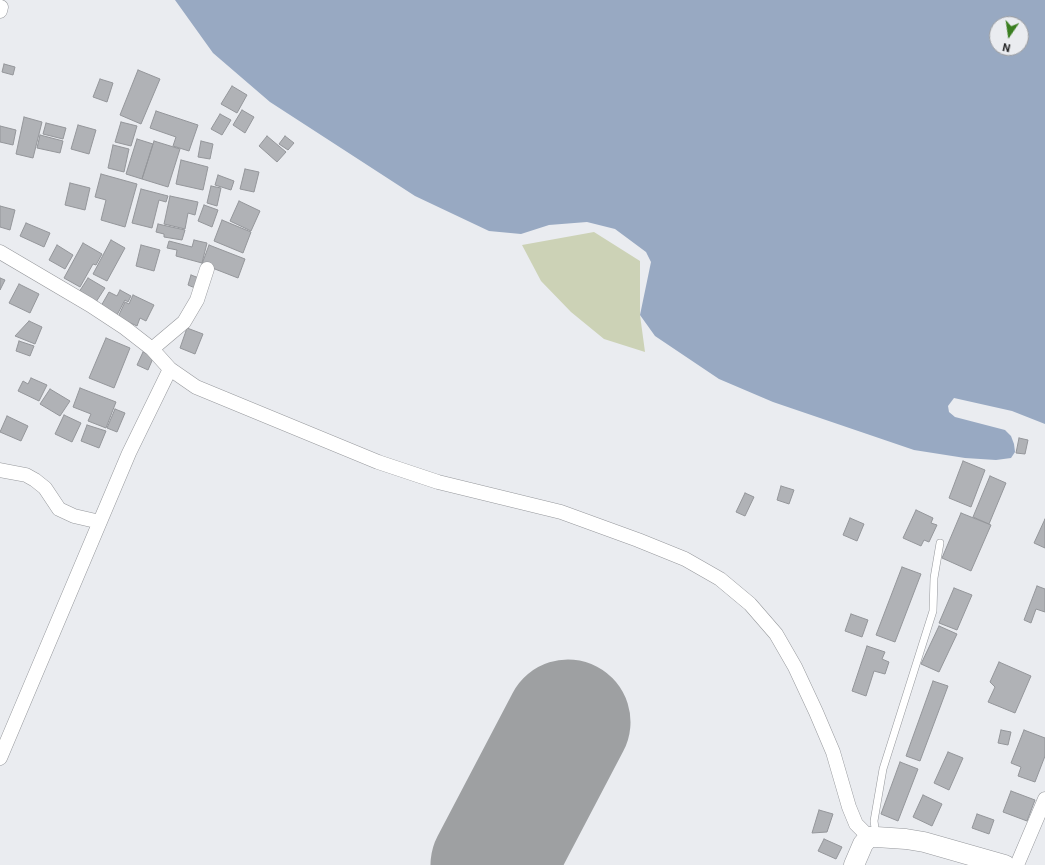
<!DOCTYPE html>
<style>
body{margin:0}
#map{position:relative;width:1045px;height:865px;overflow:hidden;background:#eaecf0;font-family:Roboto,sans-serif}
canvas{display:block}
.north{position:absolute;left:989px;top:16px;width:40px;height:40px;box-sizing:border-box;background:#eaecf0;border:1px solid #9c9ea1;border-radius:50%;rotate:193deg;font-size:11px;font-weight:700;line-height:16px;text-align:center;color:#28292a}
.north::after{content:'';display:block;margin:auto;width:14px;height:18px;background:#3a7e21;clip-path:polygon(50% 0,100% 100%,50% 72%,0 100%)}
</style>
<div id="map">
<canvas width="1045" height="865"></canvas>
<div class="north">N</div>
</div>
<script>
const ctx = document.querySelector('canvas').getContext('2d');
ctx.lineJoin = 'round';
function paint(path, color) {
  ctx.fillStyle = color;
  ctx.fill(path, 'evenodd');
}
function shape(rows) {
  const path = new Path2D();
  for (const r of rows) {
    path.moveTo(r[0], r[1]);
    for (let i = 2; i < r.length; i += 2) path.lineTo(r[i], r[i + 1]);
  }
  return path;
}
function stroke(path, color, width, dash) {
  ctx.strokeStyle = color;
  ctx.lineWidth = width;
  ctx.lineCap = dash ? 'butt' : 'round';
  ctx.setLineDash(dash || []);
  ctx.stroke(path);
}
paint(shape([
 [594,232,640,261,640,315,645,352,604,339,571,312,541,281,522,245]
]), '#ccd2b6');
paint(shape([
 [175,0,1045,0,1045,424,1012,411,954,398,948,406,949,412,955,417,1005,430,1011,436,1014,444,1015,452,1011,458,996,460,965,458,914,450,773,402,719,379,655,336,640,315,651,262,646,252,615,229,587,222,549,225,521,234,489,231,415,196,270,102,213,53],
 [997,24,1021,24,1021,48,997,48]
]), '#98a9c2');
stroke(shape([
 [493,865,568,722]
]), '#9ea0a2', 125);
const building = shape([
 [4,64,15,67,13,75,2,72,4,64],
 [138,70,160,79,141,124,120,115,138,70],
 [100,79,113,83,107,102,93,97,100,79],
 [232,86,247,95,237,113,221,104,232,86],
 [242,110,254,117,245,133,233,125,242,110],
 [156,111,198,125,189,151,173,146,176,137,150,128,156,111],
 [220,114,231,120,222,135,211,129,220,114],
 [24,117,42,122,33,158,16,154,24,117],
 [121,122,137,126,131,146,115,142,121,122],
 [46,123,66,128,63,139,43,134,46,123],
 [78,125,96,130,89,154,71,149,78,125],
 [0,126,16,130,13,145,0,142,0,126],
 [40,135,63,141,60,153,37,148,40,135],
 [267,136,286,152,277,162,259,146,267,136],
 [285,136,294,143,288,150,279,144,285,136],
 [137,139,153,144,142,179,126,174,137,139],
 [154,141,180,149,168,187,142,179,154,141],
 [201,141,213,144,210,159,198,157,201,141],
 [113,145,129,149,124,172,108,168,113,145],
 [181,160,208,167,203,190,176,184,181,160],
 [245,169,259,172,254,192,240,189,245,169],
 [101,174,137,184,125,227,101,220,106,200,95,197,101,174],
 [218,175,234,181,231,190,215,185,218,175],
 [70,183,90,188,85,210,65,205,70,183],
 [211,186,221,188,217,206,207,203,211,186],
 [141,189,168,196,166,202,159,200,152,228,132,223,141,189],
 [170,196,198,202,195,215,188,213,185,229,164,224,170,196],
 [239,201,260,211,251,231,230,221,239,201],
 [204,205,218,210,212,227,198,221,204,205],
 [0,206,15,210,10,230,0,227,0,206],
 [222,220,251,232,243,253,214,241,222,220],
 [26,223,50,233,44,247,20,236,26,223],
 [158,224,185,230,182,240,164,237,164,234,156,232,158,224],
 [111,240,125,248,107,281,93,274,111,240],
 [194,240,207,243,202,263,176,256,177,250,167,248,169,241,192,247,194,240],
 [83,243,102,254,96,265,93,264,80,287,64,278,83,243],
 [57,245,73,255,65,269,49,260,57,245],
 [141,245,160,250,154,271,136,266,141,245],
 [209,245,245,259,238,278,202,264,209,245],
 [191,275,199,278,195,288,188,285,191,275],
 [0,278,5,280,0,290,0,278],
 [88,278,105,288,96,302,79,292,88,278],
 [19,284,39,294,30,313,9,303,19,284],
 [120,290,131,296,128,302,125,300,117,315,101,306,109,292,117,296,120,290],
 [133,295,154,305,146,321,140,318,137,326,118,317,125,302,129,304,133,295],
 [29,321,42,327,35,344,15,336,29,321],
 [187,328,203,334,195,354,180,348,187,328],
 [106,338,130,348,114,388,89,378,106,338],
 [19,341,34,346,30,356,16,351,19,341],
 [143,352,154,356,148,370,137,365,143,352],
 [31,378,47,385,39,401,18,391,23,381,28,384,31,378],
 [80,388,116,402,106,428,88,421,91,414,73,407,80,388],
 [50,389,70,401,60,416,40,404,50,389],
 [115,409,125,413,117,432,107,428,115,409],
 [64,415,81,423,72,442,55,434,64,415],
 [7,416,28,426,21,441,0,432,7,416],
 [87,425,106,431,99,448,81,441,87,425],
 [1019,438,1028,440,1025,454,1016,453,1019,438],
 [963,461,985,470,971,507,949,498,963,461],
 [990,476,1006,483,989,524,973,517,990,476],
 [781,486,794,490,789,504,777,500,781,486],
 [745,493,754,497,745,516,736,512,745,493],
 [916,510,933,518,931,523,937,525,929,542,924,540,921,546,903,538,916,510],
 [961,513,991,525,971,571,942,558,961,513],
 [850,518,864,524,857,541,843,535,850,518],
 [1045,519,1045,548,1034,543,1045,519],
 [902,567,921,574,895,642,876,635,902,567],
 [1037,586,1045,589,1045,612,1036,609,1031,623,1024,620,1037,586],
 [954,588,972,595,957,630,939,623,954,588],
 [851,614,868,620,862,637,845,631,851,614],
 [939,626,957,634,939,672,921,664,939,626],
 [867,646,885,652,882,659,889,662,885,674,874,671,866,696,852,691,867,646],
 [999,662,1031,676,1015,713,988,702,995,687,990,682,999,662],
 [933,681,948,686,920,761,906,756,933,681],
 [1001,730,1011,732,1008,745,998,743,1001,730],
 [1024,730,1045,738,1045,756,1035,782,1018,776,1021,767,1011,763,1024,730],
 [948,752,963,758,949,790,934,783,948,752],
 [900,762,918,769,898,821,881,814,900,762],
 [1011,791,1035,800,1027,821,1003,812,1011,791],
 [923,795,942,804,932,826,913,817,923,795],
 [819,810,833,814,827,832,812,833,819,810],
 [977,814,994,820,989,834,972,828,977,814],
 [824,839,842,847,836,859,818,851,824,839]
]);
paint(building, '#b0b2b6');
stroke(building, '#94969a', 1);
const lane = shape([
 [876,835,874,821,883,769,933,611,934,578,940,543]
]);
const street = shape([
 [0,11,1,7],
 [0,252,90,305,125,328,152,349,170,369,196,387,378,462,438,482,561,512,638,540,685,559,720,579,750,604,776,634,795,667,816,712,833,752,849,807,856,824,869,837],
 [152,349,184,322,197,300,207,269],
 [0,470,26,475,35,480,45,488,59,509,74,516,100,522],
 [0,758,129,453,170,369],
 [1017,865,1045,799]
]);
const secondary = shape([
 [854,865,863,844,869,837,876,837,906,839,924,842,1005,865]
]);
stroke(lane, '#96989c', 8);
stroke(street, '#96989c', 15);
stroke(secondary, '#96989c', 21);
stroke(lane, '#fff', 7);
stroke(street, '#fff', 14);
stroke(secondary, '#fff', 20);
</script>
